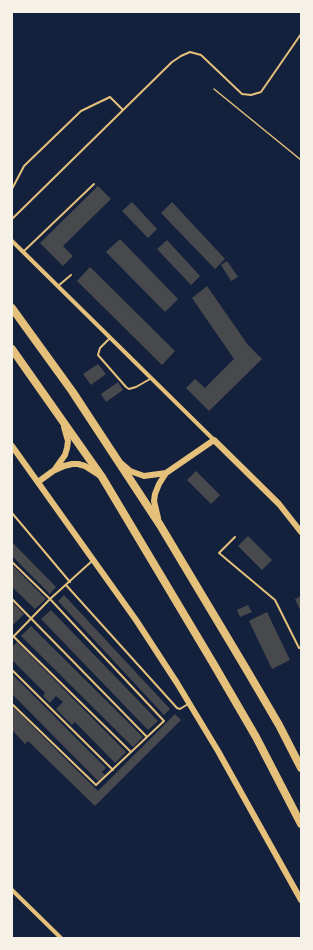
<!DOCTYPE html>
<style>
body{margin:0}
#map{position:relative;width:313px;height:950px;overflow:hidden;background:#14213d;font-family:Roboto,sans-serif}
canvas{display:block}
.frame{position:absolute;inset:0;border:13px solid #f6f1e7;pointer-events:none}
</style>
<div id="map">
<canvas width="313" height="950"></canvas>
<div class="frame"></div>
</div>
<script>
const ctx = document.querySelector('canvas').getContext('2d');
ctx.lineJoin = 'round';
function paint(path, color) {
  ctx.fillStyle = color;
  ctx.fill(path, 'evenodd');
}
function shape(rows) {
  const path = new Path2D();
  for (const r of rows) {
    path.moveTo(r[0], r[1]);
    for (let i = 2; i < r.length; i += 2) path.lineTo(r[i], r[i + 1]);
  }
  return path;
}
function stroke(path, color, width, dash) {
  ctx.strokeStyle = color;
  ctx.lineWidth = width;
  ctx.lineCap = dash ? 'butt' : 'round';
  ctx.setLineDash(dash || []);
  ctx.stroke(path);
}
paint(shape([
 [98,186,111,199,63,246,73,256,63,266,40,243],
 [132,202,157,229,148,238,122,211],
 [172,202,225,259,215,269,161,213],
 [120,239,178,299,165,312,106,252],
 [167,240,200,276,191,285,157,249],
 [227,261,238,277,231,281,221,265],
 [90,267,175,351,162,365,77,281],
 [207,286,248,345,262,359,209,411,186,388,195,379,205,388,234,359,192,298],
 [98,364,106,374,91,385,83,374],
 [118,382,123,390,106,402,101,394],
 [196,471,220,495,211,504,187,480],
 [248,536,272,560,262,570,238,546],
 [12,542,56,587,50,594,12,556],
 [12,565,46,599,35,609,12,587],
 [64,595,170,709,164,715,58,601],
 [301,596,301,612,295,599],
 [12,602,24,614,12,626],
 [248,605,252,612,240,617,237,610],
 [51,610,158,721,148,730,41,619],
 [267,612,290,660,272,669,249,621],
 [31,626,143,737,133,747,21,636],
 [17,642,126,752,115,763,75,722,72,725,56,709,63,702,56,696,50,703,43,696,45,693,12,660,12,647],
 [12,674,106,768,102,772,105,775,98,781,12,694],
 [12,706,98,791,175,714,181,720,95,806,28,741,25,744,12,730]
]), '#48494c');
stroke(shape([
 [214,89,301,160]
]), '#e5c07b', 1.5);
stroke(shape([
 [12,189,24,166,81,111,110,97,123,110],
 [12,219,172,62,181,56,190,52,201,55,242,94,251,95,261,92,301,34],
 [24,251,94,184],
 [58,286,71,275],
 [110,338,100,348,98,355,126,387,129,389,136,387,150,379],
 [12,513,70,582],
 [235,537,219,553,275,600,299,648,301,647],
 [12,562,50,599,164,721,96,785,12,704],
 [66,585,177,708,180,709,188,704],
 [12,599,147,737],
 [12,635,131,752],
 [12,638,50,599,92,561],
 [12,670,113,770]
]), '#e5c07b', 2);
stroke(shape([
 [12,241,214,440],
 [12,890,61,938]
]), '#e5c07b', 4);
stroke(shape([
 [12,446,136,620,177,683,218,751,301,900],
 [122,464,130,471,144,476,166,473],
 [55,469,65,455,67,448,68,441,64,427],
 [38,482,53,471,64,466,72,464,78,464,85,466,99,475],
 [158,518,154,501,155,494,159,484,166,473,214,440,279,504,301,532]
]), '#e5c07b', 6);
stroke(shape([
 [12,308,72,391,160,525,245,667,279,725,301,768],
 [12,349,102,477,213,663,256,737,301,824]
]), '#e5c07b', 8);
</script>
